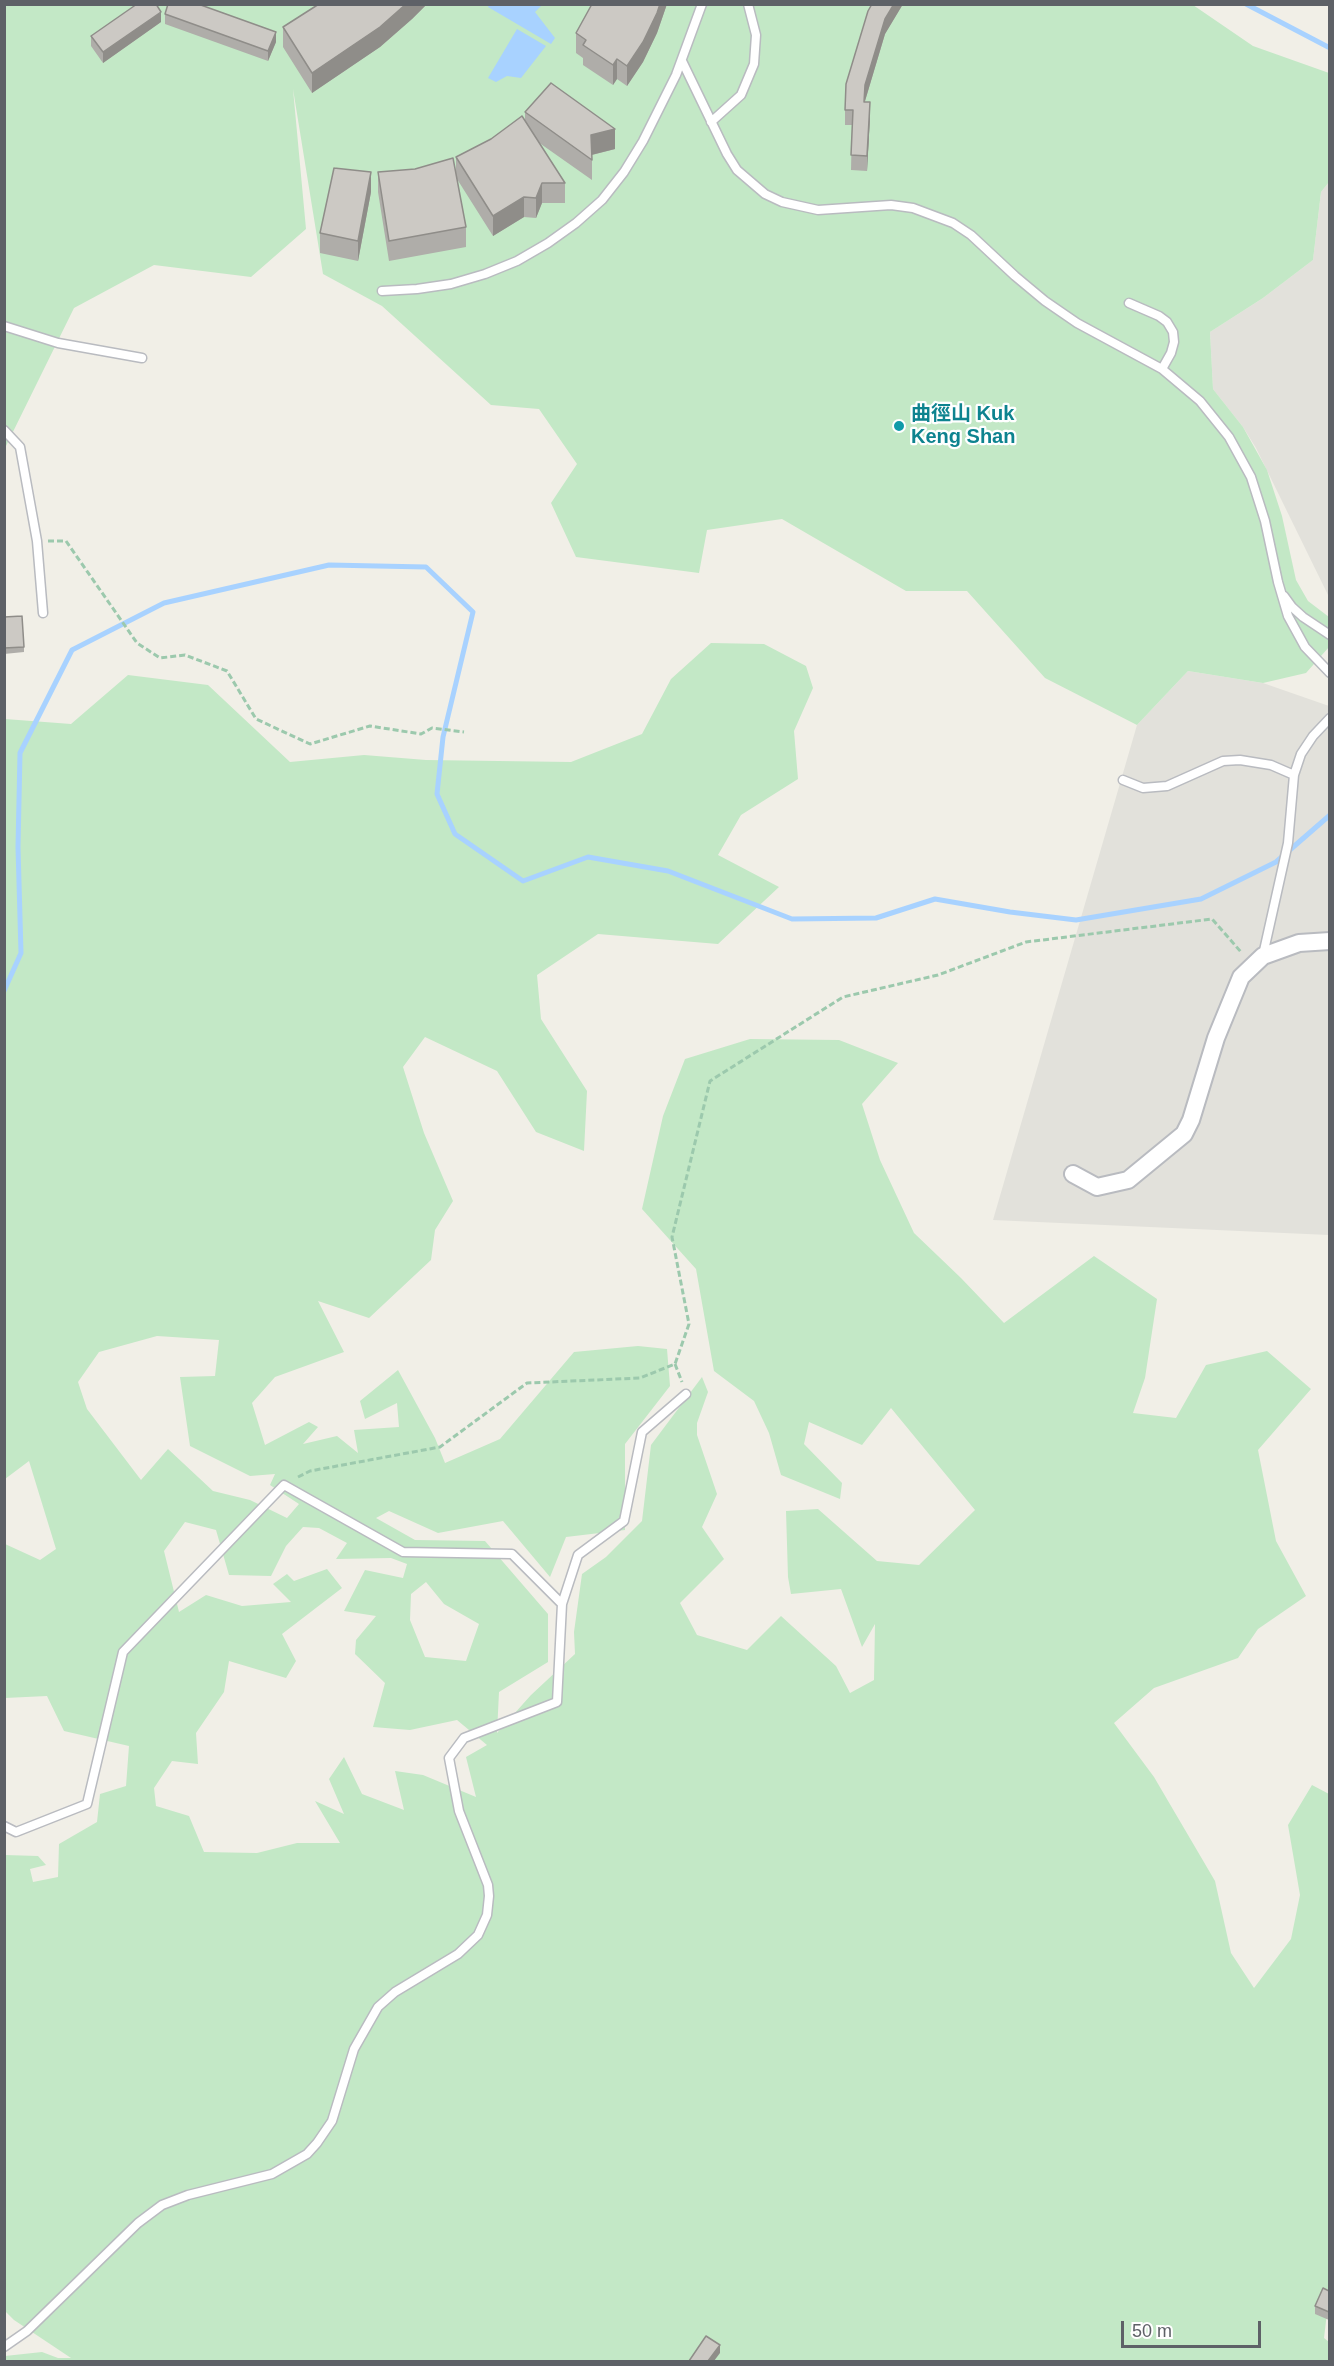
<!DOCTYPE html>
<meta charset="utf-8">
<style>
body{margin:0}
#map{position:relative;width:1334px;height:2366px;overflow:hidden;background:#f1efe7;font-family:Arial,sans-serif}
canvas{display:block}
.frame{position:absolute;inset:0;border:6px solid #5e6167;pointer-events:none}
.scale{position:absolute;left:1121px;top:2321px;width:140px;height:27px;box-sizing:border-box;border:3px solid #5e6167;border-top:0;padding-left:8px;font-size:18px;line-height:21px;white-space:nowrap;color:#5e6167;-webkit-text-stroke:4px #fff;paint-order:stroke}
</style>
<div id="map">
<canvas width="1334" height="2366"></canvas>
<div class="frame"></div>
<div class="scale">50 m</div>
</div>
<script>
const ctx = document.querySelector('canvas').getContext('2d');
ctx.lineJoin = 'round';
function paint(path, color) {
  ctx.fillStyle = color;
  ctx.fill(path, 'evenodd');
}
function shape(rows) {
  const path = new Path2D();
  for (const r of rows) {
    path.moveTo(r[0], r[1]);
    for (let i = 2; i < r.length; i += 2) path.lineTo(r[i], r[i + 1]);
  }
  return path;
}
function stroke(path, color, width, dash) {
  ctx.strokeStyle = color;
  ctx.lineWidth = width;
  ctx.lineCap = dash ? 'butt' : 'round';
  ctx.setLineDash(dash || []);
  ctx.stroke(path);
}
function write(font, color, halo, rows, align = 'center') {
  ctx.font = font + ' Arial,"Noto Sans TC",sans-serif';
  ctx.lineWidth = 4.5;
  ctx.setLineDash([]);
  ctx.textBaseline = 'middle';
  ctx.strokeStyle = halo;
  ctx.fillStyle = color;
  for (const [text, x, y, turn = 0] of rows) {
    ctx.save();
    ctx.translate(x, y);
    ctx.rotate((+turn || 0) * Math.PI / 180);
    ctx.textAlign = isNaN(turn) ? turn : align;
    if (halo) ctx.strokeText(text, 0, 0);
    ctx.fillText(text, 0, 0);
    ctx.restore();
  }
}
paint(shape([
 [1329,182,1329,597,1256,448,1243,427,1213,389,1210,332,1263,298,1313,260,1321,192],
 [1188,671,1263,683,1329,706,1329,1235,993,1220,1137,725]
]), '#e2e1db');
paint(shape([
 [5,5,1193,5,1253,46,1329,73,1329,182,1321,192,1313,260,1263,298,1210,332,1213,389,1243,427,1267,470,1282,516,1296,580,1308,601,1329,617,1329,647,1306,673,1263,683,1188,671,1137,725,1045,678,967,591,906,591,782,519,707,530,699,573,576,557,551,503,577,464,539,409,491,405,382,306,323,274,293,89,306,229,251,277,154,265,74,308,5,448],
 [711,643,764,644,806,666,813,688,794,731,798,779,741,815,718,855,779,887,718,944,598,934,537,975,541,1019,587,1091,584,1151,536,1132,497,1071,425,1037,403,1067,424,1133,453,1201,435,1230,431,1260,369,1318,318,1301,344,1352,275,1377,252,1403,265,1445,309,1422,318,1427,303,1444,337,1436,358,1453,354,1430,399,1427,397,1403,365,1419,360,1401,398,1370,435,1438,445,1463,500,1439,574,1352,638,1346,667,1349,670,1386,625,1444,625,1530,566,1537,550,1577,503,1521,438,1533,389,1511,376,1518,415,1540,485,1541,548,1614,548,1662,499,1692,497,1733,531,1695,575,1654,574,1632,582,1574,606,1557,642,1521,651,1445,702,1377,708,1392,697,1423,697,1435,717,1494,702,1527,724,1559,680,1603,697,1635,747,1650,781,1616,836,1666,850,1693,874,1680,875,1624,862,1647,841,1589,791,1594,788,1577,786,1511,818,1509,877,1561,919,1565,975,1510,891,1408,862,1445,809,1422,804,1444,842,1483,840,1499,781,1475,769,1433,754,1401,714,1371,696,1269,642,1209,663,1116,685,1059,750,1039,839,1040,898,1063,862,1104,880,1160,914,1233,961,1278,1004,1323,1094,1256,1157,1299,1145,1378,1133,1413,1176,1418,1206,1365,1267,1351,1311,1389,1258,1450,1276,1541,1306,1596,1258,1629,1238,1658,1154,1688,1114,1723,1154,1777,1215,1881,1231,1953,1254,1988,1291,1939,1300,1895,1288,1825,1312,1785,1329,1794,1330,2287,1324,2338,1329,2342,1329,2361,5,2361,5,2356,42,2352,58,2358,71,2358,14,2320,5,2311,5,1855,38,1856,46,1865,30,1869,33,1882,58,1877,59,1844,97,1822,100,1794,126,1786,129,1746,64,1731,47,1696,5,1698,5,1544,40,1560,56,1549,29,1461,5,1479,5,719,71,724,128,675,208,685,290,762,364,755,426,760,571,762,642,734,671,679],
 [157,1336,219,1340,215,1376,180,1377,190,1446,250,1476,275,1474,270,1485,299,1504,287,1518,250,1500,213,1491,168,1449,141,1480,87,1409,78,1382,99,1352],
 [185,1522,216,1530,229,1575,271,1576,286,1546,303,1527,319,1528,347,1543,336,1559,391,1558,407,1564,403,1578,365,1570,344,1611,376,1616,356,1640,355,1654,385,1683,373,1727,410,1730,457,1720,487,1745,466,1757,476,1797,423,1775,395,1771,404,1810,362,1794,344,1757,329,1779,344,1814,315,1801,340,1843,297,1843,257,1853,204,1852,189,1816,156,1806,154,1788,172,1761,198,1764,196,1733,224,1692,229,1661,286,1678,296,1661,282,1634,342,1588,327,1569,294,1581,287,1574,273,1584,291,1602,242,1606,206,1595,179,1612,164,1551],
 [426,1582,444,1604,479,1624,466,1661,425,1657,410,1620,411,1594]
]), '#c3e8c6');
paint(shape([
 [489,5,542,5,535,12,555,38,551,44,488,7],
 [517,29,546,46,521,78,507,76,496,82,488,78]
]), '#a8d2ff');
stroke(shape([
 [1246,4,1330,48],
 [4,991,21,953,18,847,20,753,72,650,164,603,329,565,426,567,473,612,443,737,437,794,455,834,523,881,588,857,668,871,792,919,876,918,935,899,1010,912,1076,920,1201,899,1276,862,1330,815]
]), '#a8d2ff', 5);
const lane = shape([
 [682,61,727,154,737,170,765,194,782,202,818,210,891,205,913,208,953,223,971,235,1015,276,1045,301,1077,323,1162,369,1200,401,1229,437,1251,477,1265,521,1278,582,1288,616,1305,647,1330,673],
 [711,122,741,95,754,64,756,35,748,4],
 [382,291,417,289,451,284,485,274,517,261,548,243,576,223,602,200,624,172,643,141,676,75,702,4],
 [1129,303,1159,316,1167,322,1173,332,1174,342,1171,353,1162,369],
 [4,326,58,343,142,358],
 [4,430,20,447,37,541,43,613],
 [1284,596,1292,607,1303,617,1330,635],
 [1123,780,1143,788,1167,786,1223,761,1240,760,1271,765,1294,775],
 [1263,955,1288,843,1294,775,1301,754,1313,736,1330,718],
 [562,1604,578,1555,624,1521,642,1432,686,1394],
 [4,1826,16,1832,87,1804,123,1652,284,1485,403,1552,512,1554,562,1604,557,1702,464,1738,449,1758,459,1811,488,1885,489,1896,487,1915,478,1935,458,1954,395,1992,378,2007,354,2049,332,2121,317,2143,307,2154,272,2174,188,2195,162,2205,138,2223,27,2331,4,2347]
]);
const street = shape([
 [1073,1174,1097,1187,1128,1180,1184,1134,1191,1120,1216,1038,1241,977,1263,956,1299,943,1330,941]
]);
stroke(lane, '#b9bbc0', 11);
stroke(street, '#b9bbc0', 20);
stroke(shape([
 [48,541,66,541,137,643,160,658,185,655,227,671,256,719,310,744,370,726,421,734,432,728,464,732],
 [675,1364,682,1382],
 [298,1477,310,1471,440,1447,527,1383,640,1378,675,1364,689,1324,672,1237,710,1081,843,997,938,975,1026,942,1212,919,1241,952]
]), '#9cc9ad', 3, [6, 3]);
stroke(lane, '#fff', 8);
stroke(street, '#fff', 16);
paint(shape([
 [319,4,427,4,412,19,380,47,312,93,283,47,283,27],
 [592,4,667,4,657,33,643,62,627,86,617,79,613,85,583,65,583,58,576,53,576,33],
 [872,4,903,4,885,34,865,101,870,117,867,171,851,170,852,125,845,125,845,110],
 [165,14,276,42,268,61,165,24],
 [161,22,103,63,91,46,91,36],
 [525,112,615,149,592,155,592,180,538,142,565,183,565,203,542,203,536,218,524,217,493,236,457,179,466,227,466,247,389,261,378,192,378,172,456,172,456,157,525,121],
 [371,192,358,261,320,253,320,233],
 [4,617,24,647,24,652,4,654],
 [1329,2291,1329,2320,1315,2314,1315,2306]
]), '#afada9');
paint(shape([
 [406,4,427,4,412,19,380,47,312,93,312,73],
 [660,4,667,4,657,33,643,62,627,86,627,66],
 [894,4,903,4,885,34,865,101,864,117,865,85,885,19],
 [161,12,161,22,103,63,103,52],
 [276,32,276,42,268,61,268,51],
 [617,59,617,79,613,85,613,65],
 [870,102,870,117,867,171,867,156],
 [615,129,615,149,591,155,591,135],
 [371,172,371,192,358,261,358,241],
 [542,183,542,203,536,218,536,198],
 [524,197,524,217,493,236,493,216],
 [720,2345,720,2353,714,2361,708,2361]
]), '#8f8d89');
const building = shape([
 [137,4,156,4,161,12,103,52,91,36,137,4],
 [168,4,198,4,276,32,268,51,165,14,168,4],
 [319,4,406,4,380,27,312,73,283,27,319,4],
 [592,4,660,4,657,13,643,42,627,66,617,59,613,65,583,45,586,40,576,33,592,4],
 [872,4,894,4,885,19,865,85,864,102,870,102,867,156,851,155,853,110,845,110,846,84,868,11,872,4],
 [551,83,615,129,591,135,592,160,525,112,551,83],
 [522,116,565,183,542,183,536,198,524,197,493,216,456,157,491,139,522,116],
 [453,158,466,227,389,241,378,172,415,169,453,158],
 [334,168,371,172,358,241,320,233,334,168],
 [22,616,24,647,4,648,4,617,22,616],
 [1323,2288,1329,2291,1329,2312,1315,2306,1323,2288],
 [706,2336,720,2345,708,2361,689,2361,706,2336]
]);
paint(building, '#ccc9c4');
stroke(building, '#8f8d89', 1.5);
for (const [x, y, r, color] of [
 [899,426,6,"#0f9aa8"]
]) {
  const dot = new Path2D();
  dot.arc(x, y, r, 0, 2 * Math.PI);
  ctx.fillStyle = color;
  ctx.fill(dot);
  stroke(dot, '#fff', 2);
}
write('bold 20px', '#0d838f', '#fff', [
 ["曲徑山 Kuk",911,414],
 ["Keng Shan",911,437]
], 'left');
</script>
